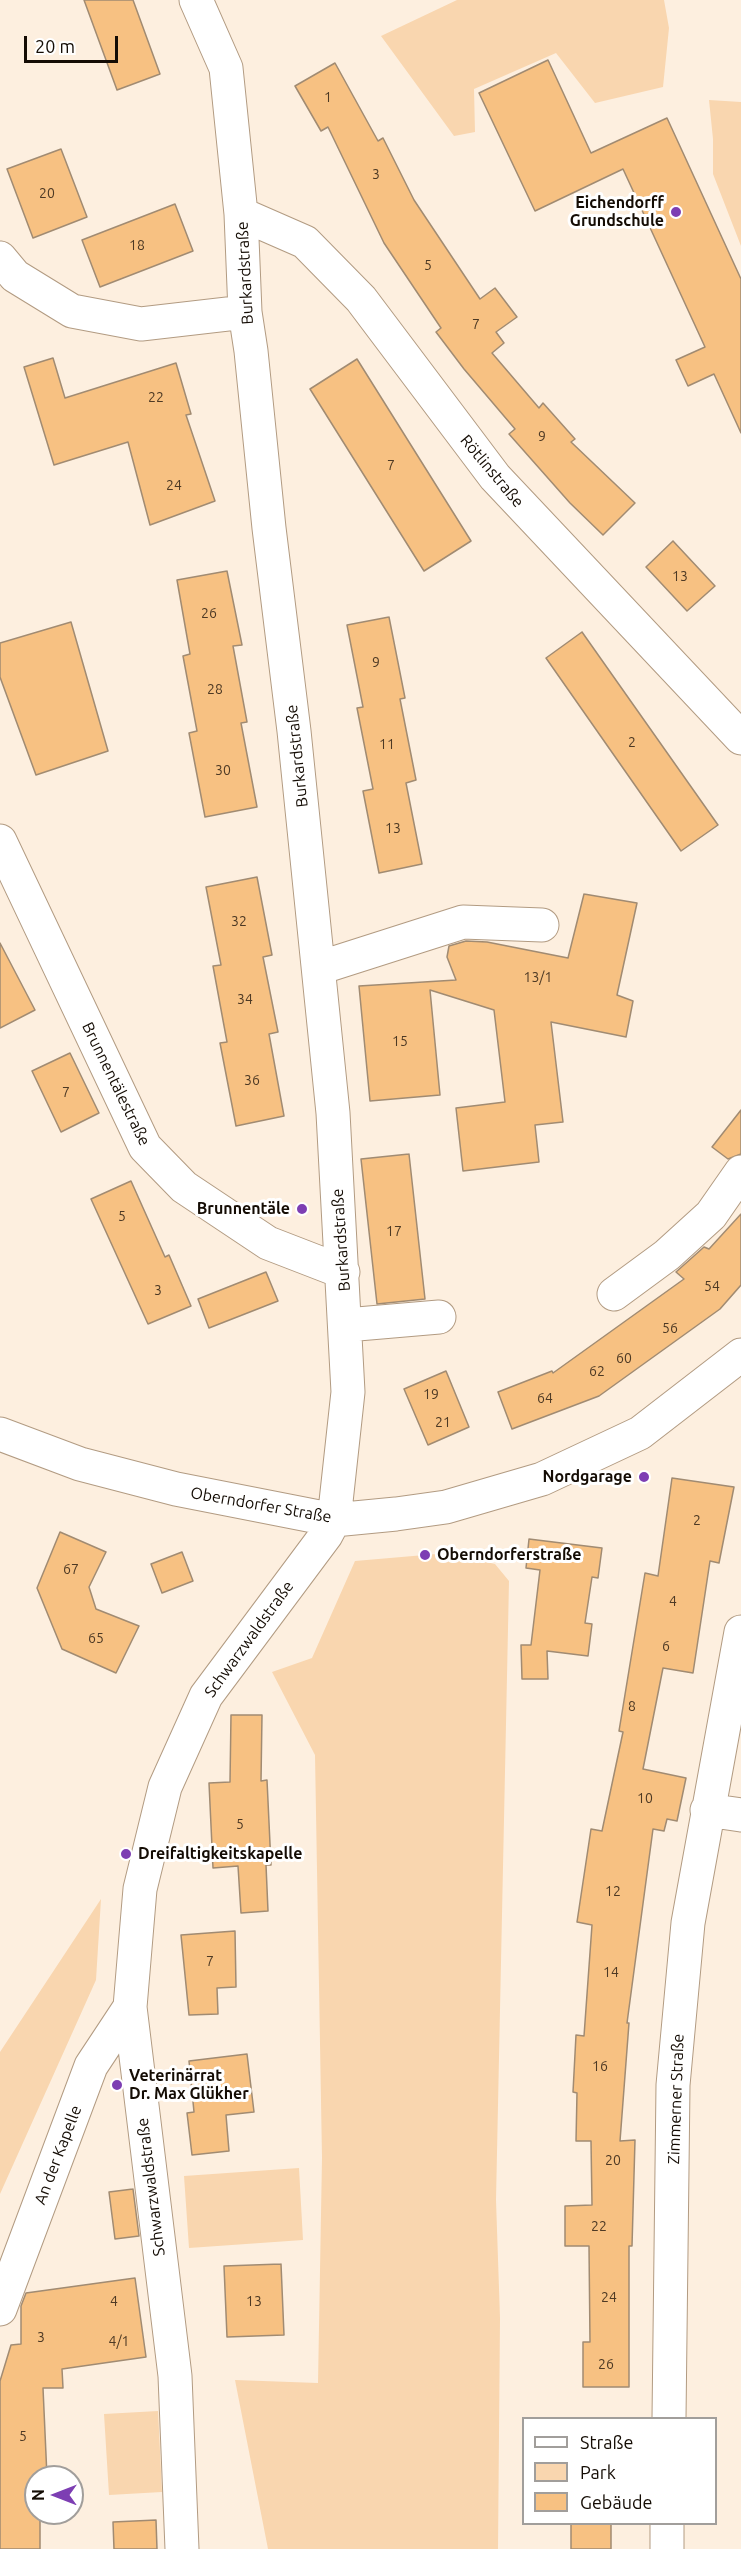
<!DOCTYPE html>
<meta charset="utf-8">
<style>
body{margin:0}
#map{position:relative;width:741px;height:2549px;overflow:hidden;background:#fdefdf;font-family:Ubuntu,sans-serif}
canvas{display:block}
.legend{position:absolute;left:522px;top:2417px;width:195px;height:108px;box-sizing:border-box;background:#fff;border:2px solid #a19e9b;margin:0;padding:8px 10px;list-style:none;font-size:18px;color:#140c04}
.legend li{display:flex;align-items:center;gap:12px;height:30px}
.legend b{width:30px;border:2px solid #a19e9b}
.north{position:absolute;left:24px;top:2465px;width:60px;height:60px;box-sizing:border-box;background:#fff;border:2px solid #a19e9b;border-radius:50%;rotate:270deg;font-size:16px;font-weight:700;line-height:24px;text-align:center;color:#140c04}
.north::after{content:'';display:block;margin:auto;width:21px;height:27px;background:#7d3eb3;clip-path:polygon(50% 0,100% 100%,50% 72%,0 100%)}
.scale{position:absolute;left:24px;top:36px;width:94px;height:27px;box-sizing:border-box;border:3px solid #140c04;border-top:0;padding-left:8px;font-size:18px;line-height:21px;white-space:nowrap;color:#140c04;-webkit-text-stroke:4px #fff;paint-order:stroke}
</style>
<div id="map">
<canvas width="741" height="2549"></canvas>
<ul class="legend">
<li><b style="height:8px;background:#fff"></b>Straße</li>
<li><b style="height:16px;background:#f9d6af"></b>Park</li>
<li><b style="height:16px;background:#f7c182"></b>Gebäude</li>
</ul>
<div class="north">N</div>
<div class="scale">20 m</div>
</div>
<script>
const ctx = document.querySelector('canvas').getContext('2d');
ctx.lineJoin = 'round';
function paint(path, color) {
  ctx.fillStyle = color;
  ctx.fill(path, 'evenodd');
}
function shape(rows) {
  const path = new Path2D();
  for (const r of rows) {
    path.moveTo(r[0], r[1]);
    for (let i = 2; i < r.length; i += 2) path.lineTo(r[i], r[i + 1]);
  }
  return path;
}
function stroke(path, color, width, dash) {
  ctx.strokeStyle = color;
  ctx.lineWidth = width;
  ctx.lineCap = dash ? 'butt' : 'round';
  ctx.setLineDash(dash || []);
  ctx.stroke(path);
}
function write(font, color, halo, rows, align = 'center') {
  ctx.font = font + ' Ubuntu,sans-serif';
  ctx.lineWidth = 6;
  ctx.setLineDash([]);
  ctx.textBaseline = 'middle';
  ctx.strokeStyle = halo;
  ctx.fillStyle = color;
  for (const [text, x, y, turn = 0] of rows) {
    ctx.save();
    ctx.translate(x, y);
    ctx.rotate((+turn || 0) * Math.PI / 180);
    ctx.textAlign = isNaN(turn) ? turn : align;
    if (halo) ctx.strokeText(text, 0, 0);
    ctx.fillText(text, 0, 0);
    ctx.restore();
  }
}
paint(shape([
 [457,0,664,0,669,28,663,87,595,103,556,53,474,89,475,132,454,136,381,36],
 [709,100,741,102,741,246,713,174,713,139],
 [448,1553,495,1564,509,1581,496,2200,500,2318,498,2549,268,2549,235,2380,318,2383,322,2158,315,1755,272,1672,312,1658,355,1561],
 [101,1899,96,1980,0,2194,0,2052],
 [299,2168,303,2240,189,2248,184,2176],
 [158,2411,162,2492,109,2495,104,2414]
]), '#f9d6af');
const building = shape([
 [84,0,133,0,160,74,117,90,84,0],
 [548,60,591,153,667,118,741,279,741,433,714,374,688,386,676,360,705,347,623,169,535,211,479,93,548,60],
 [335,63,378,141,383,138,414,200,480,299,495,288,517,317,496,332,504,343,492,353,539,408,543,403,575,439,571,442,635,503,603,535,570,503,509,434,515,429,464,369,436,332,441,328,384,243,328,127,321,131,295,86,335,63],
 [61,149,87,217,33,238,7,169,61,149],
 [175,204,193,251,100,287,82,240,175,204],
 [53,358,65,398,176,363,191,414,186,415,215,501,150,525,128,442,54,465,24,367,53,358],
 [357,359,471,541,424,571,310,389,357,359],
 [673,541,715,586,687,611,646,567,673,541],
 [227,571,242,645,233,646,247,722,241,723,257,807,205,817,189,733,197,731,183,656,190,654,177,580,227,571],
 [389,617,405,698,400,699,416,780,406,783,422,864,379,873,363,791,373,789,357,708,363,707,347,625,389,617],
 [71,622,108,751,36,775,0,677,0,643,71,622],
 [582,632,718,825,681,851,546,658,582,632],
 [257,877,272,955,263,957,278,1032,269,1034,284,1116,236,1126,220,1043,227,1042,213,966,221,965,206,887,257,877],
 [584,894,637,903,617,995,633,1001,626,1037,551,1022,563,1122,535,1125,539,1162,463,1171,456,1108,505,1102,494,1010,430,990,440,1095,370,1101,359,986,456,980,447,957,449,946,466,941,487,942,568,958,584,894],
 [0,943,35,1010,0,1028,0,943],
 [70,1053,99,1113,61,1132,32,1071,70,1053],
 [741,1110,741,1154,728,1159,712,1147,741,1110],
 [409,1154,425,1299,377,1304,361,1159,409,1154],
 [131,1181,165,1257,169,1255,191,1306,148,1324,91,1199,131,1181],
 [741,1214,741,1285,720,1309,599,1396,512,1429,498,1392,552,1371,553,1373,684,1279,676,1272,704,1247,709,1249,741,1214],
 [266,1272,278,1301,209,1328,198,1299,266,1272],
 [446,1371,469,1427,428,1445,404,1389,446,1371],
 [672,1478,734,1487,719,1563,710,1561,693,1673,663,1668,643,1769,686,1778,677,1821,667,1819,664,1831,653,1829,627,2023,629,2023,620,2141,635,2140,632,2246,629,2246,629,2387,583,2387,583,2342,590,2342,589,2246,565,2246,565,2206,592,2205,591,2141,576,2141,577,2093,573,2092,576,2035,584,2036,592,1925,577,1922,591,1829,602,1831,623,1732,619,1731,645,1573,658,1576,672,1478],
 [60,1532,106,1552,89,1587,96,1609,139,1626,116,1673,62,1649,37,1588,60,1532],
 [529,1539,602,1548,598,1578,592,1577,585,1623,592,1624,588,1656,547,1651,548,1679,522,1679,521,1645,531,1645,540,1570,526,1568,529,1539],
 [182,1552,193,1581,162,1593,151,1564,182,1552],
 [231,1715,262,1715,261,1781,267,1780,271,1865,266,1865,268,1911,241,1913,238,1866,213,1868,209,1783,230,1782,231,1715],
 [235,1931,236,1987,217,1988,218,2014,189,2015,181,1935,235,1931],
 [247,2054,254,2112,226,2115,229,2151,192,2155,187,2113,194,2112,189,2061,247,2054],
 [133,2189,139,2236,115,2239,109,2192,133,2189],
 [281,2264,284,2335,227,2337,224,2266,281,2264],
 [135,2278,146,2357,62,2369,63,2388,43,2388,47,2477,36,2477,36,2513,40,2513,40,2549,0,2549,0,2381,11,2345,21,2344,21,2306,26,2293,135,2278],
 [156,2520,157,2549,114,2549,113,2522,156,2520],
 [571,2523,611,2523,611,2549,571,2549,571,2523]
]);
paint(building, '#f7c182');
stroke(building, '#a18b72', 1.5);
const minor = shape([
 [241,214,305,242,361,299,495,477,741,738],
 [0,258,15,276,72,311,141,324,245,312],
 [0,841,145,1147,184,1187,268,1243,343,1272],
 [319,968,463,922,542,925],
 [614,1294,667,1255,711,1215,741,1172],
 [346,1325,439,1317],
 [0,1434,80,1464,176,1489,334,1520,396,1514,446,1507,542,1479,640,1433,741,1355],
 [707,1810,741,1815],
 [0,2309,91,2066,130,2007],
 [669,2418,673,2085,688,1923,741,1632],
 [667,2524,667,2549],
 [182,2549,175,2376,130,2007,140,1889,165,1787,206,1696,326,1535,334,1520,348,1392,333,1113,294,731,269,528,251,351,245,312,241,214,226,68,196,0]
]);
stroke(minor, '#b29b82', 35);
stroke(minor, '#fff', 33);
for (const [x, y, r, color] of [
 [676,212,6,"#7d3eb3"],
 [302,1209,6,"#7d3eb3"],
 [644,1477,6,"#7d3eb3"],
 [425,1555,6,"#7d3eb3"],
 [126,1854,6,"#7d3eb3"],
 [117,2085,6,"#7d3eb3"]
]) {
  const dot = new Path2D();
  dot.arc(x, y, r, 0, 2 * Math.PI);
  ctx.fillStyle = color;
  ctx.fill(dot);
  stroke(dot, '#fff', 2);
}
write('14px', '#4d3924', null, [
 ["1",328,97],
 ["3",376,174],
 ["20",47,193],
 ["18",137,245],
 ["5",428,265],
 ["7",476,324],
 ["22",156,397],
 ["9",542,436],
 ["7",391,465],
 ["24",174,485],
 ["13",680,576],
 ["26",209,613],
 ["9",376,662],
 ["28",215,689],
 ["2",632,742],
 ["11",387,744],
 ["30",223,770],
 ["13",393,828],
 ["32",239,921],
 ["13/1",538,977],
 ["34",245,999],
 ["15",400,1041],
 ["36",252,1080],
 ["7",66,1092],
 ["5",122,1216],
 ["17",394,1231],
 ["54",712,1286],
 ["3",158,1290],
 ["56",670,1328],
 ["60",624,1358],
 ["62",597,1371],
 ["19",431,1394],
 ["64",545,1398],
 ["21",443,1422],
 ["2",697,1520],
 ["67",71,1569],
 ["4",673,1601],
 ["65",96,1638],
 ["6",666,1646],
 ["8",632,1706],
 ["10",645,1798],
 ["5",240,1824],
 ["12",613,1891],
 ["7",210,1961],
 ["14",611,1972],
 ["16",600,2066],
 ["20",613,2160],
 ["22",599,2226],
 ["24",609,2297],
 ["4",114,2301],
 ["13",254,2301],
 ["3",41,2337],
 ["4/1",119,2341],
 ["26",606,2364],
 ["5",23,2436]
]);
write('bold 16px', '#140c04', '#fff', [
 ["Eichendorff",664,203],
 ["Grundschule",664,221],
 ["Brunnentäle",290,1209],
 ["Nordgarage",632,1477],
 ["Oberndorferstraße",437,1555,"left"],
 ["Dreifaltigkeitskapelle",138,1854,"left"],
 ["Veterinärrat",129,2076,"left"],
 ["Dr. Max Glükher",129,2094,"left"]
], 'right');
write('16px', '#140c04', '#fff', [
 ["Burkardstraße",245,273,-93],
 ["Rötlinstraße",492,471,50],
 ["Burkardstraße",297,756,-96],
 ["Brunnentälestraße",116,1084,64],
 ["Burkardstraße",341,1240,-94],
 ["Oberndorfer Straße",261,1505,10],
 ["Schwarzwaldstraße",249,1639,-54],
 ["Zimmerner Straße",676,2099,-88],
 ["An der Kapelle",58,2155,-69],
 ["Schwarzwaldstraße",151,2187,-97]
]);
</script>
